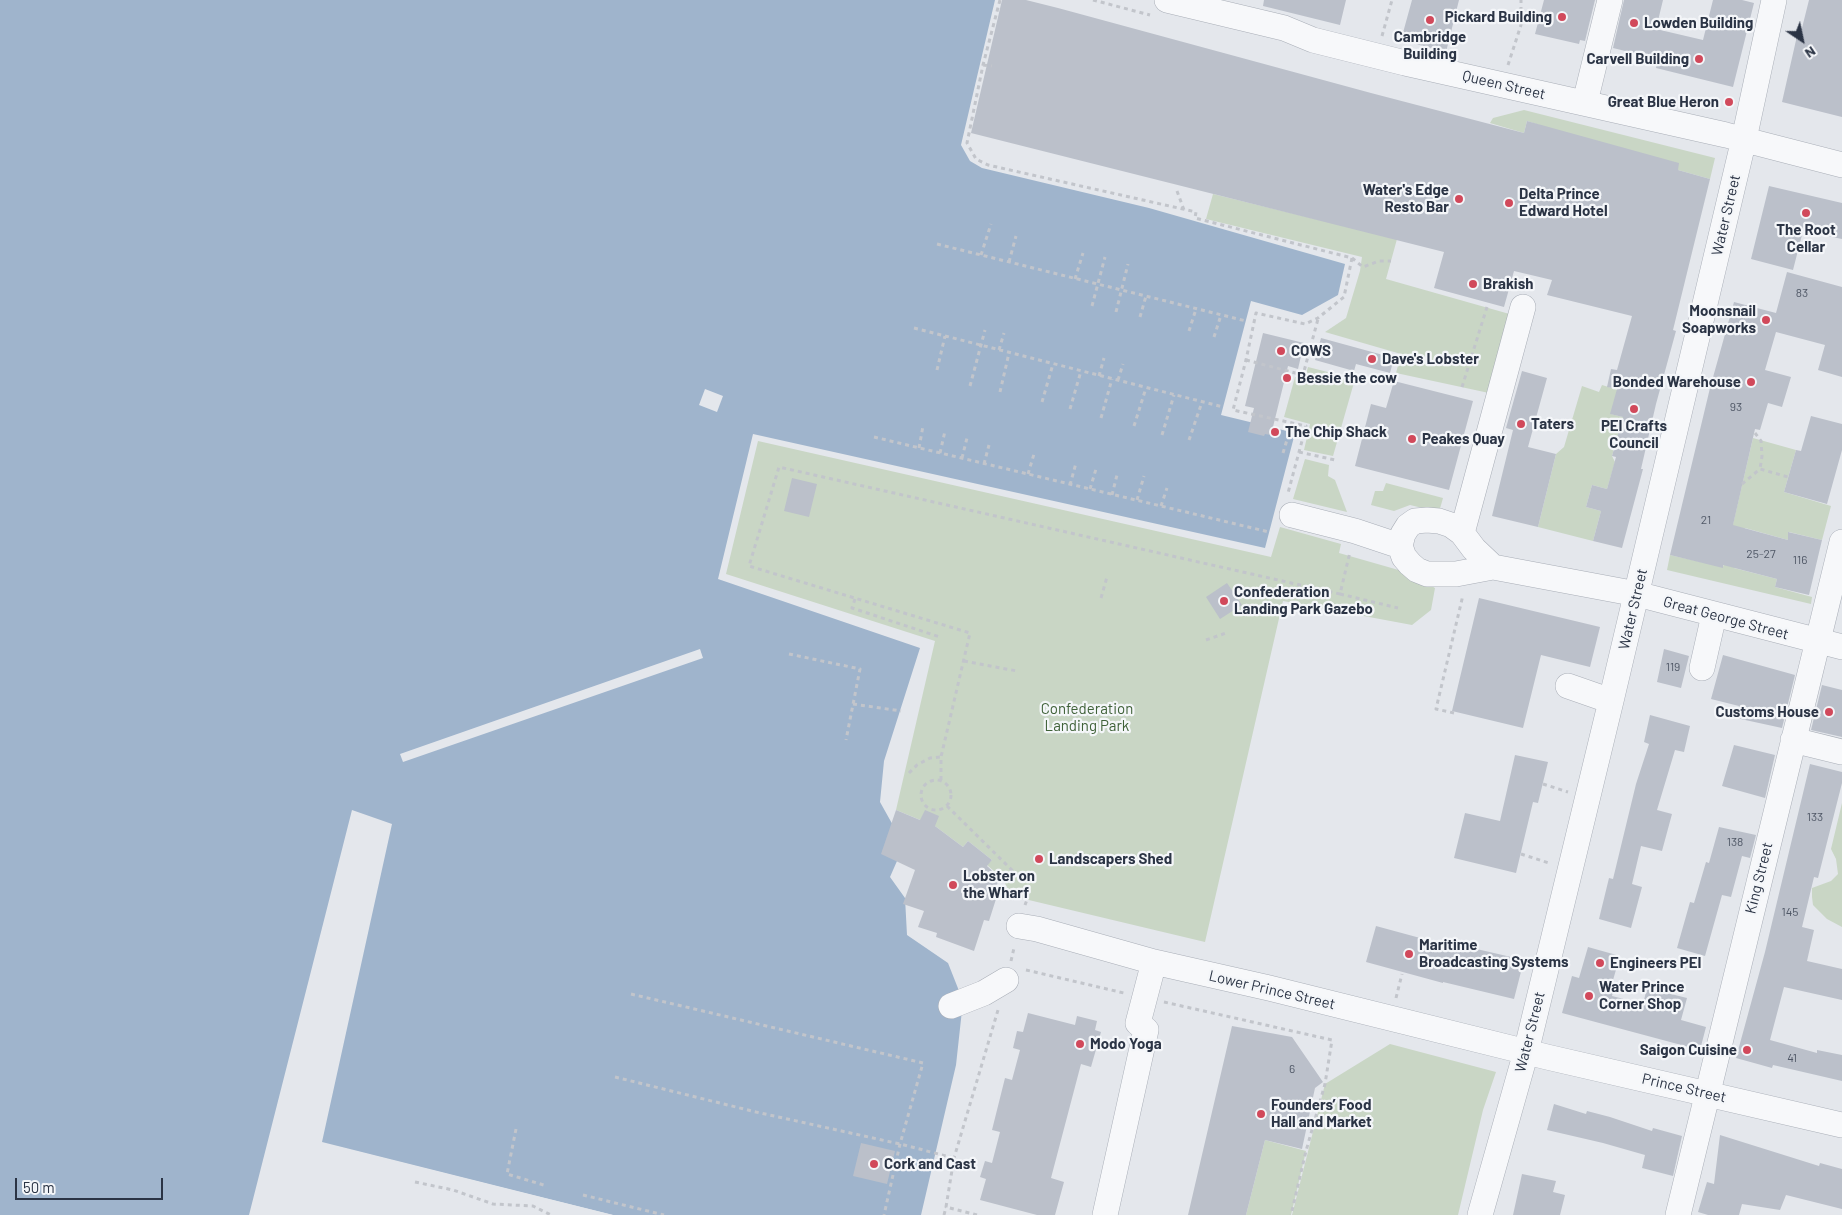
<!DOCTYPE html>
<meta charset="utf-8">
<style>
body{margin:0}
#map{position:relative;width:1842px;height:1215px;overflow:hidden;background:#e4e7ec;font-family:Barlow,sans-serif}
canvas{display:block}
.north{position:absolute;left:1777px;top:15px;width:50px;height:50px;-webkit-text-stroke:4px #f4f6f9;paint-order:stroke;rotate:146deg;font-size:14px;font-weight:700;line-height:20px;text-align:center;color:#2b3445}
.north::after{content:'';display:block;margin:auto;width:18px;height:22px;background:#2b3445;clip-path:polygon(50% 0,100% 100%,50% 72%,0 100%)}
.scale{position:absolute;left:15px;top:1178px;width:148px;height:22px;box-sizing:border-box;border:2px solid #2b3445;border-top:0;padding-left:6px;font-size:15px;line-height:18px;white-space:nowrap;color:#2b3445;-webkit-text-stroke:4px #f4f6f9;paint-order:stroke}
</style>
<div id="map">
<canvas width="1842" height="1215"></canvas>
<div class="north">N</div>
<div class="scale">50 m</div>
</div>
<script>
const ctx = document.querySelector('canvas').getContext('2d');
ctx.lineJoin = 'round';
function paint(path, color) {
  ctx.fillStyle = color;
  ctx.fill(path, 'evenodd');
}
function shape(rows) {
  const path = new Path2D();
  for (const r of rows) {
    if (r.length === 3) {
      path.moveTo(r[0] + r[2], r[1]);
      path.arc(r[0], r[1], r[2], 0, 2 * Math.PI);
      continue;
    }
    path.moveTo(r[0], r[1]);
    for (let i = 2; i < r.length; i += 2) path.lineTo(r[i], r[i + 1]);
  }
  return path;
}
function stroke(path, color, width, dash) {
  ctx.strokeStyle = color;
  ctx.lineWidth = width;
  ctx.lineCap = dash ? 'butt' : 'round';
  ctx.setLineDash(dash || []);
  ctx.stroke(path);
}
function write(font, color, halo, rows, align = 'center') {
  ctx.font = font + ' Barlow,sans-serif';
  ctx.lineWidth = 4.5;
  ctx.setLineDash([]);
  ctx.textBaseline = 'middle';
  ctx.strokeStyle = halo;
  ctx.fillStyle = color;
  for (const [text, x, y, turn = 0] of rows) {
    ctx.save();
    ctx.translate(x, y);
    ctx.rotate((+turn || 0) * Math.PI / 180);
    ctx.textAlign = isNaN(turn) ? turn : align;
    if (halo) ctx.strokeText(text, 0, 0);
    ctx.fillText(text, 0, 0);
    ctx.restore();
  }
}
paint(shape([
 [1524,110,1715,158,1710,179,1678,170,1527,121,1524,133,1490,123,1493,118],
 [1213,194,1397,239,1386,279,1513,315,1489,393,1396,373,1401,354,1325,332,1346,318,1360,271,1362,257,1206,219],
 [1308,367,1355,379,1333,456,1304,450,1310,424,1284,417,1295,377,1305,378],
 [1602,385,1618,390,1611,414,1623,417,1612,456,1615,462,1607,489,1592,485,1586,507,1601,511,1593,541,1538,527,1556,454,1564,447,1582,386,1599,392],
 [1753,438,1796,450,1784,492,1831,506,1822,540,1789,532,1788,540,1745,528,1734,568,1777,579,1775,587,1812,597,1811,604,1667,570,1670,555,1723,567],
 [758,441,1271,557,1280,527,1341,544,1339,553,1409,573,1435,588,1431,610,1412,625,1283,601,1205,942,1012,896,1002,878,987,865,992,860,968,841,963,847,935,826,896,810,935,641,726,574],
 [1305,459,1329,465,1328,476,1335,480,1347,512,1293,499],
 [1386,483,1443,498,1439,512,1410,505,1394,511,1371,505,1375,491,1383,491],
 [1842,803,1842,927,1827,919,1813,905,1812,897,1812,888,1831,881,1838,874,1836,859,1831,849],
 [1390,1044,1496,1072,1483,1110,1458,1215,1292,1215,1325,1084],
 [1265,1140,1306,1151,1291,1215,1246,1215]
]), '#c9d6c5');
paint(shape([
 [0,0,995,0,961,145,970,161,982,168,1149,208,1345,264,1338,295,1302,315,1251,301,1221,415,1295,433,1265,548,753,434,718,579,920,648,884,761,880,802,904,845,890,877,905,898,907,935,948,963,963,1001,956,1065,921,1215,613,1215,322,1142,392,824,352,810,249,1215,0,1215]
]), '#9fb4cc');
paint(shape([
 [705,389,723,396,717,412,699,405],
 [700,649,703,658,403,762,400,754],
 [335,1146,524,1193,613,1215,603,1215,418,1169,334,1148]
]), '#e4e7ec');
paint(shape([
 [1002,0,1026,0,1058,8,1371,93,1524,133,1527,121,1679,163,1678,170,1710,179,1673,330,1676,331,1656,404,1641,469,1643,469,1622,548,1593,541,1601,511,1586,507,1592,485,1607,489,1616,457,1612,456,1623,417,1610,414,1617,389,1607,387,1611,369,1617,370,1632,316,1547,295,1552,280,1514,271,1504,307,1434,288,1444,252,971,133],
 [1264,0,1346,0,1340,25,1263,6],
 [1412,0,1459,0,1446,52,1401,40],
 [1544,0,1595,0,1585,41,1580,40,1579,44,1535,34],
 [1624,0,1663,0,1656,29,1703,40,1713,0,1742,0,1754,3,1733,87,1656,68,1658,59,1613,48],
 [1809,0,1842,0,1842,117,1782,102,1799,27,1802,28],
 [1769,186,1842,203,1842,239,1803,231,1793,270,1751,259],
 [1787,272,1842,287,1842,377,1818,370,1825,345,1776,332,1765,370,1791,377,1782,407,1768,403,1760,430,1755,429,1733,525,1788,540,1788,532,1822,540,1809,595,1775,587,1777,579,1723,565,1723,568,1670,555,1710,388,1734,302,1776,313],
 [1263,333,1304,343,1298,369,1288,366,1271,435,1265,434,1264,436,1248,432,1254,408,1245,406],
 [1321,338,1394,358,1390,373,1356,364,1354,371,1315,360],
 [1522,371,1547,378,1528,447,1556,454,1538,527,1492,516,1513,430,1506,428],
 [1394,381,1473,401,1449,490,1355,466,1371,404,1386,408],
 [1811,416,1842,424,1842,450,1827,504,1784,492,1796,450,1801,451],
 [792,478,817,484,809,517,784,511],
 [1227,583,1242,605,1220,619,1206,597],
 [1479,598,1600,627,1590,667,1541,655,1523,728,1452,711],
 [1664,649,1689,656,1681,688,1657,682],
 [1723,655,1795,675,1782,728,1736,718,1739,706,1711,699],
 [1822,685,1842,690,1842,737,1811,730],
 [1650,715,1690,726,1684,752,1675,750,1657,810,1672,814,1662,851,1641,846,1632,884,1642,887,1631,928,1599,919,1609,878,1613,879,1636,784,1649,744,1644,742],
 [1734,745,1775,755,1765,798,1722,786],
 [1515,755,1548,762,1538,803,1533,802,1516,873,1454,858,1465,813,1500,821],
 [1810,764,1842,772,1842,783,1818,878,1814,877,1802,927,1814,930,1807,961,1842,969,1842,1000,1784,987,1770,1040,1817,1053,1817,1050,1842,1055,1842,1081,1773,1065,1772,1068,1736,1058,1765,952],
 [896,810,920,820,925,810,939,816,935,826,963,847,968,841,992,860,987,866,1001,879,988,895,996,899,989,921,984,920,974,951,936,937,937,933,918,927,924,911,903,904,915,870,881,854],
 [1719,827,1756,835,1750,858,1742,856,1731,897,1722,895,1705,956,1677,948,1690,902,1694,903,1706,862,1709,863],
 [1376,926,1468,951,1468,947,1524,960,1514,999,1443,982,1443,983,1366,962],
 [1588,947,1620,956,1611,987,1614,988,1612,996,1643,1004,1647,988,1687,998,1681,1020,1706,1027,1700,1050,1562,1013,1572,976,1579,978],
 [1028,1013,1075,1025,1077,1016,1097,1021,1095,1030,1101,1032,1091,1067,1081,1064,1051,1178,1064,1182,1055,1215,1037,1215,980,1200,986,1179,980,1177,985,1161,992,1163,1000,1132,992,1130,1005,1078,1012,1080,1020,1050,1013,1048,1017,1031,1023,1032],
 [1232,1026,1292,1037,1323,1082,1315,1088,1302,1149,1265,1140,1246,1215,1188,1215],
 [1554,1104,1586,1114,1587,1111,1610,1117,1652,1131,1653,1128,1682,1136,1673,1176,1642,1168,1645,1155,1603,1143,1547,1130],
 [1720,1135,1819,1166,1820,1163,1842,1169,1842,1209,1786,1195,1780,1210,1742,1204,1739,1215,1708,1215,1698,1212,1707,1182,1714,1184],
 [861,1143,895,1151,887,1184,853,1176],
 [1522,1174,1556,1181,1553,1192,1565,1195,1560,1215,1513,1215]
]), '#bbc0ca');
const minor = shape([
 [1167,0,1284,28,1313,40,1405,63,1726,135,1842,165],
 [1585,102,1610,0],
 [1292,515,1355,531,1400,546],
 [1462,533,1523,307],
 [1493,567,1474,549,1462,533,1451,525,1439,521,1427,520,1415,521,1408,526,1403,534,1400,546,1404,557,1410,564,1417,570,1427,574,1456,574,1493,567,1637,594,1842,647],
 [1702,668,1714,615],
 [1568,686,1611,701],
 [1793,740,1842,752],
 [1019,926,1037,929,1154,962,1269,988,1547,1057,1842,1125],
 [951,1006,984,993,1006,980],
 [1105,1215,1146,1030,1138,1023,1154,962],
 [1480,1215,1526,1052,1611,701,1744,139,1774,0],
 [1678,1215,1842,542]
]);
stroke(minor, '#a9aeb7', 26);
stroke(shape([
 [1000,0,983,65,967,143,976,159,988,165,1196,212,1195,218,1352,258,1344,297,1318,318,1305,324,1256,313,1246,360,1233,410,1306,426,1288,493],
 [1093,0,1150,15],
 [1382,36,1392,0],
 [983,65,992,66],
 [1508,65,1521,25,1521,0],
 [1177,191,1184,210],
 [937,244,1246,321],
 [981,255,991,224],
 [1352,258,1363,267,1379,261,1391,261],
 [1009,262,1016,236],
 [1075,279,1083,253],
 [1092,306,1105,257],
 [1116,312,1128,264],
 [1140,317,1146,296],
 [914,328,1223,407],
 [1189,331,1196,309],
 [1214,337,1221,315],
 [999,350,1004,333],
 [1246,360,1303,375,1318,319],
 [937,370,945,336],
 [1099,376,1104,358],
 [1118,380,1123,364],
 [970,386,985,330],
 [1462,387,1487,307],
 [1000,392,1009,353],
 [1042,402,1053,364],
 [1070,409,1081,371],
 [1101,418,1112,379],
 [1134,426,1146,388],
 [1755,433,1761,441,1762,456,1760,469],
 [1162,435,1174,395],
 [874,437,1269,532],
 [1189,440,1202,402],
 [919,448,923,426],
 [1299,452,1335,460],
 [940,453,945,431],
 [1283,453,1292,423],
 [962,458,967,438],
 [984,464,989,445],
 [1028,474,1034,454],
 [1742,484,1760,469,1788,477],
 [1070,485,1076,463],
 [1090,489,1096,469],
 [1112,495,1117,475],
 [1137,500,1144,476],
 [1161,506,1167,488],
 [1340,594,1398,608],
 [1101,598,1107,577],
 [855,599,852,608,940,637],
 [1206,640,1226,633],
 [789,654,860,669,846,740],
 [964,661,1017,671],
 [853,704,901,711],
 [1454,713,1436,709,1463,595],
 [909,773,917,765,930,758,941,757],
 [936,795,15],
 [941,780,941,757,970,633,749,566,779,467,1340,594,1350,552],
 [1543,784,1568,792],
 [947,806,1021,879,1028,897,1025,905],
 [1521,854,1549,863],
 [1011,961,1014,948],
 [1026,970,1124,993],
 [631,994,923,1063,900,1144,884,1215],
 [1396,998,1402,974],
 [1164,1002,1332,1040,1325,1084,1306,1151,1291,1215],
 [615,1077,756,1112,900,1144,954,1158],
 [516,1129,507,1174,547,1186],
 [415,1182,453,1190,493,1204,533,1206,551,1215],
 [583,1195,664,1215],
 [944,1215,946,1207],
 [977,1215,946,1207,954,1158,998,1010]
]), '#c2c5cb', 3, [4, 4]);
stroke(minor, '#f7f8fa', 25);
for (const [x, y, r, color] of [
 [1562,17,5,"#d1495b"],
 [1430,20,5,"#d1495b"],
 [1634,23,5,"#d1495b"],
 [1699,59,5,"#d1495b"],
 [1729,102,5,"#d1495b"],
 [1459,199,5,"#d1495b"],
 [1509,203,5,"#d1495b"],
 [1806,213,5,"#d1495b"],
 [1473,284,5,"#d1495b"],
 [1766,320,5,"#d1495b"],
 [1281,351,5,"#d1495b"],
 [1372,359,5,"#d1495b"],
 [1287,378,5,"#d1495b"],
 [1751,382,5,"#d1495b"],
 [1634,409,5,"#d1495b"],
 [1521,424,5,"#d1495b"],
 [1275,432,5,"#d1495b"],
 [1412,439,5,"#d1495b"],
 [1224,601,5,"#d1495b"],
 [1829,712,5,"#d1495b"],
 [1039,859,5,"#d1495b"],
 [953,885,5,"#d1495b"],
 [1409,954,5,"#d1495b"],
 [1600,963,5,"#d1495b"],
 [1589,996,5,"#d1495b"],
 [1080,1044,5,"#d1495b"],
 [1747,1050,5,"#d1495b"],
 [1261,1114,5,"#d1495b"],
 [874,1164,5,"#d1495b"]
]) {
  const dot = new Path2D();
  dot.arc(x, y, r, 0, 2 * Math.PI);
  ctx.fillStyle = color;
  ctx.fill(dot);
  stroke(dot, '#f4f6f9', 2);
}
write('12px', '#4f5766', null, [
 ["83",1802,293],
 ["93",1736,407],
 ["21",1706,520],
 ["25-27",1761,554],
 ["116",1800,560],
 ["119",1673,667],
 ["133",1815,817],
 ["138",1735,842],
 ["145",1790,912],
 ["41",1792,1058],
 ["6",1292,1069]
]);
write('bold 15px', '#2b3445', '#f4f6f9', [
 ["Pickard Building",1552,17,"right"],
 ["Lowden Building",1644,23],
 ["Cambridge",1430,37,"center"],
 ["Building",1430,54,"center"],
 ["Carvell Building",1689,59,"right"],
 ["Great Blue Heron",1719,102,"right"],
 ["Water's Edge",1449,190,"right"],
 ["Resto Bar",1449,207,"right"],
 ["Delta Prince",1519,194],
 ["Edward Hotel",1519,211],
 ["The Root",1806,230,"center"],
 ["Cellar",1806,247,"center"],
 ["Brakish",1483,284],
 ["Moonsnail",1756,311,"right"],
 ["Soapworks",1756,328,"right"],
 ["COWS",1291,351],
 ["Dave's Lobster",1382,359],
 ["Bessie the cow",1297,378],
 ["Bonded Warehouse",1741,382,"right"],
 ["Taters",1531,424],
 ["PEI Crafts",1634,426,"center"],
 ["Council",1634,443,"center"],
 ["The Chip Shack",1285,432],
 ["Peakes Quay",1422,439],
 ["Confederation",1234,592],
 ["Landing Park Gazebo",1234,609],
 ["Customs House",1819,712,"right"],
 ["Landscapers Shed",1049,859],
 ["Lobster on",963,876],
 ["the Wharf",963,893],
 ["Maritime",1419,945],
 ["Broadcasting Systems",1419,962],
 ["Engineers PEI",1610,963],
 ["Water Prince",1599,987],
 ["Corner Shop",1599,1004],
 ["Modo Yoga",1090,1044],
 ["Saigon Cuisine",1737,1050,"right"],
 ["Founders’ Food",1271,1105],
 ["Hall and Market",1271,1122],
 ["Cork and Cast",884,1164]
], 'left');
write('15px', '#2b3445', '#f4f6f9', [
 ["Queen Street",1504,85,13],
 ["Water Street",1726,215,-77],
 ["Water Street",1633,609,-77],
 ["Great George Street",1726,618,15],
 ["King Street",1759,878,-76],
 ["Lower Prince Street",1272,990,13],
 ["Water Street",1530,1032,-76],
 ["Prince Street",1684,1088,13]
]);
write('15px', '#3f6138', '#f4f6f9', [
 ["Confederation",1087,709],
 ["Landing Park",1087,726]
]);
</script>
